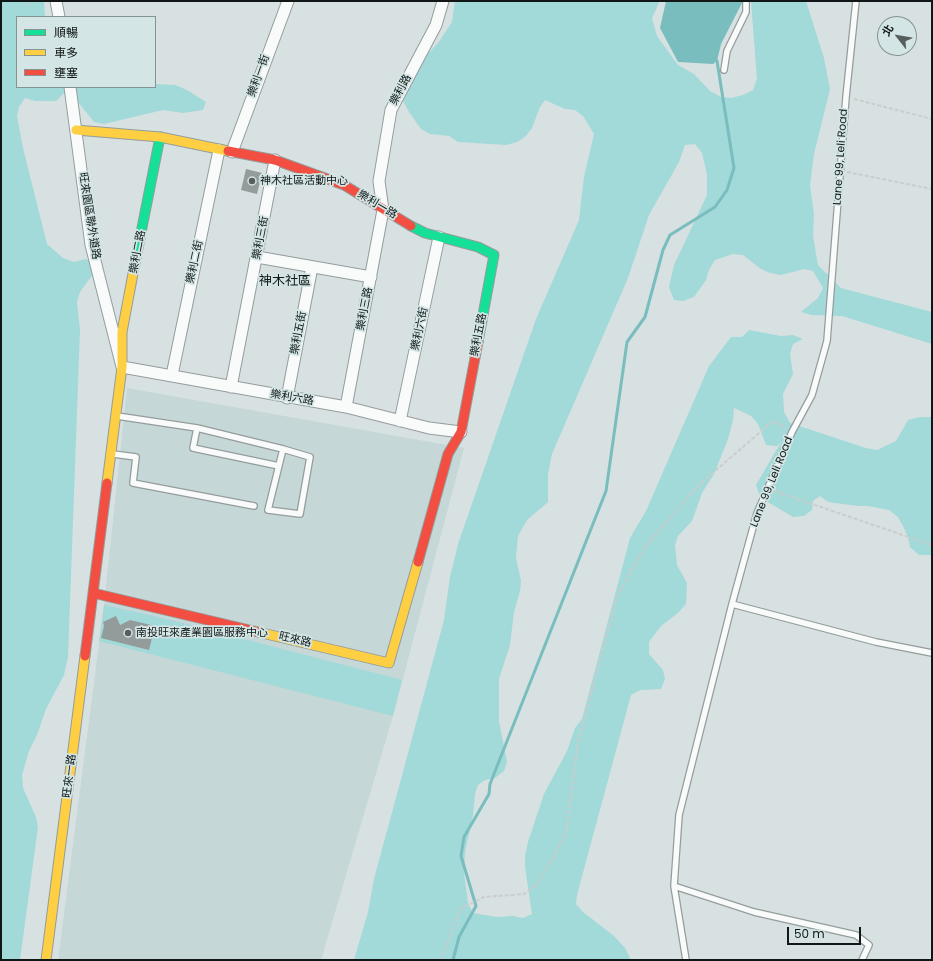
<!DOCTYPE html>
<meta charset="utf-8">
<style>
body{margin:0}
#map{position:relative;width:933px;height:961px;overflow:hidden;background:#d8e1e1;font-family:Poppins,"Noto Sans TC",sans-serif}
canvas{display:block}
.frame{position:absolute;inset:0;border:2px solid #111717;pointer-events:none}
.legend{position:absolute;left:16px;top:16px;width:140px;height:72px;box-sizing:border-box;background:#d4e5e5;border:1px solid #869393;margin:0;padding:5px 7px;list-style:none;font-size:12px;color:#111717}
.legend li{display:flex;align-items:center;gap:8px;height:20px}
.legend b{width:20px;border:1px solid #869393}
.north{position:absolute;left:877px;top:16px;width:40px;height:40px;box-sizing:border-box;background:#d4e5e5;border:1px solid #869393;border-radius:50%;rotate:301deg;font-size:11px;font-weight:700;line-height:16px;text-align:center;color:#111717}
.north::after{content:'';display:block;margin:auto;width:14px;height:18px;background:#575e5e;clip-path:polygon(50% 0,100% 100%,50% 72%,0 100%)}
.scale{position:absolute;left:787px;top:927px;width:74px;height:18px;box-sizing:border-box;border:2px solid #111717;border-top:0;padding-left:5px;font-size:12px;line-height:14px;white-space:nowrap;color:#111717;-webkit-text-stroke:3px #d4e5e5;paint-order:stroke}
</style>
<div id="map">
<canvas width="933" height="961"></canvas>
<div class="frame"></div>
<ul class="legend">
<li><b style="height:5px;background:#16e098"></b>順暢</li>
<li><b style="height:5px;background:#ffcf43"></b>車多</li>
<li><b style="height:5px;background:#f24e42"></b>壅塞</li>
</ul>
<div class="north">北</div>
<div class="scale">50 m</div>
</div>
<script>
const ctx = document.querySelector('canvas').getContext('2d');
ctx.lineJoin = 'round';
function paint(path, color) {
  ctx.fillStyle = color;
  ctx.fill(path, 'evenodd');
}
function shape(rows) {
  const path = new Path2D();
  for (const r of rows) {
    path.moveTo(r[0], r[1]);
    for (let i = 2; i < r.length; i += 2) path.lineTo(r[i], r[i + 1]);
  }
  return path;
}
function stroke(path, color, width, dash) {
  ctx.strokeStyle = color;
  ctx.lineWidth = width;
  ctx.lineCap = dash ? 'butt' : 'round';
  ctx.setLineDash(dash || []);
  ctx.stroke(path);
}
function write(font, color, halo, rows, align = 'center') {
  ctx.font = font + ' Poppins,"Noto Sans TC",sans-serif';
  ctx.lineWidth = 3.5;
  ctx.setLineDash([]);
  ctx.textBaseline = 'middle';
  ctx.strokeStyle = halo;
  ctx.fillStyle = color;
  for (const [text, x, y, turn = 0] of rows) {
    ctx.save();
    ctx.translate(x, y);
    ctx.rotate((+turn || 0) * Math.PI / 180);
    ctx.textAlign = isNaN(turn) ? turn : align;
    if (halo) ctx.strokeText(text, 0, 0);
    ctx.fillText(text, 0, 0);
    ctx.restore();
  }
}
paint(shape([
 [127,388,464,448,393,716,321,960,58,960,104,605]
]), '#c5d7d7');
paint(shape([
 [1,1,44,1,45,17,17,17,17,87,155,87,155,84,175,85,187,90,206,102,203,110,183,113,163,110,104,124,94,122,74,97,64,93,56,101,35,101,25,98,19,107,17,116,23,148,47,244,63,258,74,262,86,259,95,265,93,274,80,292,77,302,80,330,68,657,64,675,46,709,37,735,29,751,22,775,23,788,36,817,38,827,20,960,1,960],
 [455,1,658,1,659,3,652,18,657,36,678,65,694,74,710,91,721,97,731,98,743,95,753,90,757,79,751,1,806,1,824,58,830,89,814,154,810,185,814,214,813,236,818,265,841,288,932,312,932,344,842,316,811,315,801,312,818,298,823,288,813,271,804,269,781,275,770,273,761,269,743,255,733,254,715,260,709,270,706,280,694,297,683,301,674,300,669,287,674,265,707,195,707,174,702,153,695,144,685,145,679,162,649,215,628,278,552,454,548,474,548,502,527,520,518,536,516,558,521,581,520,591,514,612,510,645,499,679,499,721,507,762,504,771,495,778,485,780,478,785,475,794,473,815,465,852,464,873,468,903,473,913,497,917,513,916,523,918,532,914,525,867,525,856,528,842,544,794,567,751,575,728,582,719,630,538,646,511,709,366,731,337,742,337,749,330,781,336,793,335,803,339,793,344,790,354,793,374,783,394,784,412,790,423,866,448,877,450,896,441,908,420,920,417,932,417,932,555,919,555,910,547,908,537,903,526,898,517,889,510,868,506,858,506,828,502,820,496,813,501,812,510,804,516,793,517,766,501,759,494,756,485,781,442,777,446,766,445,758,424,751,416,734,408,733,420,728,439,714,474,702,493,692,521,678,536,675,545,677,565,687,583,686,604,678,613,661,626,649,642,649,654,663,670,665,679,661,689,640,690,631,695,577,895,576,904,583,912,614,936,625,948,631,960,354,960,368,912,374,879,444,620,450,577,458,544,536,319,579,220,584,177,594,134,583,116,575,110,565,109,545,100,540,107,532,128,526,136,517,142,506,145,458,142,449,136,430,134,421,129,409,112,403,101,422,60,438,43,452,22],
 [104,605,163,618,402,680,393,716,99,641]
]), '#a2d9d9');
paint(shape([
 [666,1,743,1,721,44,717,61,713,64,678,62,660,28]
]), '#79bdbe');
stroke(shape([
 [453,960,459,937,476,906,461,856,464,837,489,794,490,784,606,491,627,342,645,317,663,250,670,235,715,207,727,190,734,168,717,61]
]), '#79bdbe', 3);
paint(shape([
 [246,169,262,173,257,194,241,190],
 [116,616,120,625,130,620,155,626,149,650,101,638,104,626,103,622]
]), '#949b9b');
const lane = shape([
 [724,70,727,51,746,12,746,1],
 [117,416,197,428,283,449,268,510,300,514,310,457,283,449],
 [197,428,193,448,279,466],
 [113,454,136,457,133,483,254,506],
 [732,604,876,642,932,653],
 [674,886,754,912,856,935,869,945,862,960],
 [686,960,674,886,679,815,732,604,757,513,792,432,812,395,827,341,846,97,856,1]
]);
const street = shape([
 [56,1,59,17],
 [70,87,91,245,122,367,346,407,429,428,461,432],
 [232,152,288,1],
 [257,257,371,277],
 [172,375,219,150],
 [231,387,275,160],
 [287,398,312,267],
 [346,407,383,210,379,181,391,110,436,25,443,1],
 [400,421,439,237]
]);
const fast = shape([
 [411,226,425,233,478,247,494,255,478,342],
 [135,263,160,137]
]);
const slow = shape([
 [76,130,160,137,228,151],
 [107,483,122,367,122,332,135,263],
 [258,632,389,663,418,562],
 [46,960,85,656]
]);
const jam = shape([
 [228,151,275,160,344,185,411,226],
 [418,562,448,454,461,432,478,342],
 [93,593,258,632],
 [85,656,107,483]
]);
stroke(lane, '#959c9c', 8);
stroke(street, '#959c9c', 13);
stroke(fast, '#959c9c', 11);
stroke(slow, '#959c9c', 11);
stroke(jam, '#959c9c', 11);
stroke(shape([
 [29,5,29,1],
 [854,99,932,119],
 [847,172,932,189],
 [774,491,932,545],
 [441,960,460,909,484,897,524,894,537,885,566,834,578,742,617,597,644,548,701,483,773,421,786,428]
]), '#cacdcd', 2, [4, 2]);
stroke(lane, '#f9fafa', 5.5);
stroke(street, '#f9fafa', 11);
stroke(fast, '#16e098', 9);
stroke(slow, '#ffcf43', 9);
stroke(jam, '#f24e42', 9);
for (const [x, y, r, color] of [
 [252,181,4,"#575e5e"],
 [128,633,4,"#575e5e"]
]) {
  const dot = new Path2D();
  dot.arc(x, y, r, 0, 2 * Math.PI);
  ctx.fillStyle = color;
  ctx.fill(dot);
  stroke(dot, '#d4e5e5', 1.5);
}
write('11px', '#111717', '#d4e5e5', [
 ["樂利一街",259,76,-70],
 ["樂利路",401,90,-62],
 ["Lane 99, Leli Road",841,157,-86],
 ["樂利一路",377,205,31],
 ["旺來園區聯外道路",89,216,81],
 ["樂利三街",261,238,-79],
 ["樂利二路",138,252,-79],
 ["樂利二街",195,262,-78],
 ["樂利三路",365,309,-79],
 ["樂利六街",420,329,-78],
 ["樂利五街",299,333,-79],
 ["樂利五路",479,335,-79],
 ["樂利六路",292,398,10],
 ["Lane 99, Leli Road",772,482,-68],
 ["旺來路",295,640,13],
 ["旺來一路",70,776,-83]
]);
write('11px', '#111717', '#d4e5e5', [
 ["神木社區活動中心",260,181],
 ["南投旺來產業園區服務中心",136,633]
], 'left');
write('13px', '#111717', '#d4e5e5', [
 ["神木社區",285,282]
]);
</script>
